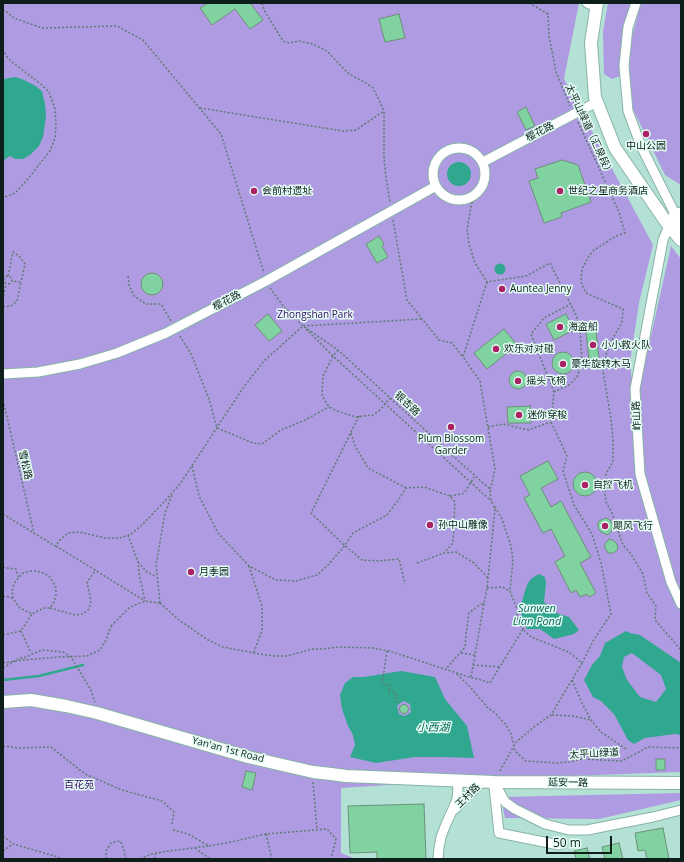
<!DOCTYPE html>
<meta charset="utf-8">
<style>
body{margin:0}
#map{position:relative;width:684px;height:862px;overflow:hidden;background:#b4e1d5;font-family:"Open Sans",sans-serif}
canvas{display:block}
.frame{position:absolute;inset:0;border:4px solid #0e1f1b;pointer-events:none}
.scale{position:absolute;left:546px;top:836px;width:66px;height:18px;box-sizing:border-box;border:2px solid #0e1f1b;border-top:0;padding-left:5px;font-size:12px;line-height:14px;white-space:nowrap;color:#0e1f1b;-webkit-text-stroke:3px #e6fdf6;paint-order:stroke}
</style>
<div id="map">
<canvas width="684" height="862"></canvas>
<div class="frame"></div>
<div class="scale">50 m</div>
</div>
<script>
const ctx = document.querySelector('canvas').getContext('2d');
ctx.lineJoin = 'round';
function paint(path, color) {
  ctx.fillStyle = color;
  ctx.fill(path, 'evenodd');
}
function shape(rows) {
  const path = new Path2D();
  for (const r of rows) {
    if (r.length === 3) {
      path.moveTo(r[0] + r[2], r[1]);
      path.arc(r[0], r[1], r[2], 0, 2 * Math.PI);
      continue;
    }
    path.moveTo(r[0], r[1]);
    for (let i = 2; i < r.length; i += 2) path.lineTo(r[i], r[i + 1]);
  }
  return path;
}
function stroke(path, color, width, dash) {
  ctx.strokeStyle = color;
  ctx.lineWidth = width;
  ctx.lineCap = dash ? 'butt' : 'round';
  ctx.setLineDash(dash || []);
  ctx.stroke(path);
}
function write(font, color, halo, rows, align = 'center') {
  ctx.font = font + ' "Open Sans","Noto Sans SC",sans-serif';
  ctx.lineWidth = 3;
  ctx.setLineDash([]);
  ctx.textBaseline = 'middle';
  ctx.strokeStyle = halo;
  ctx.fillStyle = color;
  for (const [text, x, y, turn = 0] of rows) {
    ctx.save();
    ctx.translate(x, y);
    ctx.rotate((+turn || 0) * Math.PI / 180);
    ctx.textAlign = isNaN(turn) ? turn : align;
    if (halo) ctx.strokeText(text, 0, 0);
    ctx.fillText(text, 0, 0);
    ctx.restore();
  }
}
paint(shape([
 [3,3,579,3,564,79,653,245,639,303,630,362,637,427,640,474,681,604,681,772,483,779,341,788,341,853,356,859,3,859],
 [608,3,634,3,625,27,620,76,612,79,604,74,603,31],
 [641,3,681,3,681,185,665,175,631,105,629,48],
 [671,246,681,259,681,595,673,577,644,473,639,390],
 [681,793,681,800,599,819,505,818,501,797]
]), '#af9be2');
paint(shape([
 [15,77,22,79,34,85,42,91,45,104,46,116,43,137,39,146,30,155,23,159,15,159,10,156,3,161,3,79],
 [459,174,12],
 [500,269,5.5],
 [539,574,545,577,546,584,544,602,556,613,569,617,579,630,574,634,554,639,540,629,527,629,524,624,521,612,521,604,526,588,528,583,532,578],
 [626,631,630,633,640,635,681,663,681,735,675,734,645,738,634,744,628,740,614,714,601,701,593,697,584,680,592,665,600,656,605,643],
 [632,653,661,675,666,689,656,702,640,697,627,680,622,667,624,657],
 [401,671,435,677,445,699,467,726,474,758,443,757,415,757,376,763,350,757,355,745,353,735,348,726,342,709,340,695,345,683,353,677,364,677],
 [403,701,410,704,411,712,405,716,399,714,397,706]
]), '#30a78f');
stroke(shape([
 [3,680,39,676,83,665]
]), '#30a78f', 2.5);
const building = shape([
 [208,3,250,3,263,20,250,29,235,9,212,25,200,8,208,3],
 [399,14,405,38,385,42,379,19,399,14],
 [526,107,535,126,526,130,517,112,526,107],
 [562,160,578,165,591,202,561,213,562,217,544,223,529,181,538,178,535,169,562,160],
 [379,236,384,244,382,246,388,257,377,263,366,244,379,236],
 [152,284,11],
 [268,314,282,331,269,341,255,325,268,314],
 [566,314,574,330,554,340,546,324,566,314],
 [504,329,517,345,487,369,474,353,504,329],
 [596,331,599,358,589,359,586,332,596,331],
 [563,363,11],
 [518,380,9],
 [530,406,531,423,508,423,507,407,530,406],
 [548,461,558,479,541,488,551,507,561,501,591,557,580,563,596,593,589,597,587,594,580,597,576,590,571,593,555,562,565,556,551,529,543,533,524,498,530,495,520,476,548,461],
 [585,484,12],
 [606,518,610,520,613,525,612,530,608,535,601,532,598,528,598,523,599,521,601,520,606,518],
 [609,539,614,541,617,544,618,549,615,552,613,553,608,553,605,548,605,544,609,539],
 [404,709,4.5],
 [656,759,665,759,665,770,656,770,656,759],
 [246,771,256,773,252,790,242,787,246,771],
 [424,804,426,859,377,859,377,852,350,853,348,806,424,804],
 [663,828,669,859,647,859,645,850,638,851,635,833,663,828],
 [619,843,623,859,605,859,602,847,619,843],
 [587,848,590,859,576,859,574,851,587,848]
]);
paint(building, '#80d3a1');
stroke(building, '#6d8f7a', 1);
const minor = shape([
 [587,3,596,7],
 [636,3,628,27,624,66,628,111,641,146,675,214],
 [459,174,26],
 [483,162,597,102],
 [681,212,675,214,669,226,663,240,635,389,640,474,671,582,681,604],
 [3,374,38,372,80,364,117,353,166,333,266,281,436,186],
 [494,782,505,802,515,809,545,824,569,830,587,830,653,817,681,810],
 [494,787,499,833,559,845],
 [455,809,463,800,483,781],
 [438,859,439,848,441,837,446,824,452,811,457,799,458,788,456,780]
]);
const major = shape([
 [597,3,591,43,595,97,615,148,669,226,681,240],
 [675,214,681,225],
 [3,702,31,700,66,706,97,713,248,757,313,772,331,774,346,776,494,782,681,783]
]);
stroke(minor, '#87b3a7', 11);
stroke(major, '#87b3a7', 14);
stroke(shape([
 [262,3,264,10,283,41,289,43,299,41,313,44,327,51,342,67,349,74,366,83,373,88,379,100,384,111,384,158,386,178,390,202],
 [529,3,548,14,549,36,556,72,570,106],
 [3,9,14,18,42,28,117,26,143,40,221,134,264,273],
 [3,49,7,57,12,62,42,85,49,92,55,109,56,125,55,138,50,151,27,180,15,193,3,198],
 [200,108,343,131,356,130,384,111],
 [578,122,619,212,625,233,616,236,594,250,589,256,582,269,581,282,586,293,623,309,622,323,611,341,606,355,603,371,611,419,613,440,613,461,606,474,604,486,606,502,612,513,623,545,631,554,643,574,647,593,656,606,655,620,681,650],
 [393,220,407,300,439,340,452,343,463,357],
 [8,280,4],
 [8,276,13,252,19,256,25,264,21,282],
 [128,276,129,285,134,296,146,304,161,304,171,321],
 [487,282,463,357,480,381,495,469,492,483,490,489],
 [270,288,284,307,303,326,338,350,463,465,490,489,491,500,495,509,487,588,484,603,478,606,469,613,466,634,465,647,446,669],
 [3,300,6,284],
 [3,307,11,306,17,301,21,282,12,281],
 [306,329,333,356,491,501],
 [180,336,191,354,209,399,217,428,253,443,262,444,281,430,303,421,329,407],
 [338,350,333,356,323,376,322,396,329,407,337,411,356,417,373,415,380,410,390,398],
 [554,392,531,334,544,318,571,304],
 [3,400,34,533],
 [359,416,311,513,344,545,362,560,379,561,399,559,405,584],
 [488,427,503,424,528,430,551,422],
 [351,433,355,446,368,468,406,488],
 [192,466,199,496,218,533,249,566,276,580,296,581,317,575,328,565,343,548,353,533,387,515,399,499,406,488,424,487,450,496,455,502,453,543,444,553],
 [450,496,461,494,464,493,467,489,474,477],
 [495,507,502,519,511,546,513,560,510,591],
 [3,514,55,546,60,540,68,533,79,532,105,538,120,538,131,534,143,524,162,504,180,484,243,388,264,361,285,342,303,326,422,319],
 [128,535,138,562,139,573,145,601],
 [56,546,145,601],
 [138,562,147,572,156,577],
 [417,563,444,553,456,552,474,563,488,578],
 [249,566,262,606,262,630,254,652],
 [3,567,6,568,16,569,18,577],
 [30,571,37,571,43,573,49,576,53,582,56,588,56,595,54,602,50,608,44,608,32,614,20,608,16,603,13,598,12,591,14,584,18,578,23,573,30,571],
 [487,588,502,587,510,591,517,609,517,618,518,622,523,629,529,621],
 [3,596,13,598],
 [160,603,179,620,208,640,223,647,259,654,274,656,287,656,312,649,321,649,339,647,373,648,389,651,420,661,466,676,481,680,490,683,523,629,531,637,569,652,582,663,593,641,611,614,601,563,592,534,574,505,563,471,567,456,551,422,554,392,569,385,577,377,582,363,580,326,576,315,550,263,526,276,487,282,475,263,469,244,467,230,471,206,474,196],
 [160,603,156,565,165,513,172,495],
 [50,608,75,615,83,614,89,609,91,601,87,582,96,570],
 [111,626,130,607,145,601,160,603],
 [21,631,31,653],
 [3,635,21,631,32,614],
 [387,651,382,684,390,685,389,692,396,693,396,699,399,704],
 [461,653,475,655,484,603],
 [473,665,499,667],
 [3,668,20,658,27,657,32,654,43,650,63,652,71,657,91,690,95,702],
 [457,674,471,688,488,708,495,713,506,725,511,734,515,751,526,761,557,763,570,762,582,759,622,761,648,747,681,748],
 [471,677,475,655],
 [572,680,582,703,591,720,601,732,626,749],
 [552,715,573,716,591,720],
 [3,746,18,748,51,747,85,774,122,790,162,801,174,812,172,824],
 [500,771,516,742,534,727,551,715,582,663],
 [313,782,317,830],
 [173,830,188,834,209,846,231,842,266,834,327,829,336,839,331,859],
 [266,834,272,859],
 [3,836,13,844,58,857,62,859],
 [195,848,210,859],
 [3,851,13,844],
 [106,859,106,851,111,843,120,841,122,844,126,859],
 [140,859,152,854,168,851,209,846],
 [155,859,155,854]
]), '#5d7b73', 1.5, [2, 2]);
stroke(minor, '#fff', 9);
stroke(major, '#fff', 12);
stroke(shape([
 [3,663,23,660,58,657,87,656,100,650,106,640,111,626]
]), '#5d7b73', 1.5, [2, 2]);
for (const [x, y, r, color] of [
 [646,134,4,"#aa2164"],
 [254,191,4,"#aa2164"],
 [560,191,4,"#aa2164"],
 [502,289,4,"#aa2164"],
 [560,327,4,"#aa2164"],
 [593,345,4,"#aa2164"],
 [496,349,4,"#aa2164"],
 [563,364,4,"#aa2164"],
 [518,381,4,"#aa2164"],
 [519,415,4,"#aa2164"],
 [451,427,4,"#aa2164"],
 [585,485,4,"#aa2164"],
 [430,525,4,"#aa2164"],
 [605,526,4,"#aa2164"],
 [191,572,4,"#aa2164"]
]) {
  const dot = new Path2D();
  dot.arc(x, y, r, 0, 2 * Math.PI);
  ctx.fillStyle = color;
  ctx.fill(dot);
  stroke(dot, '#e6fdf6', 1.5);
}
write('10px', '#0e1f1b', '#e6fdf6', [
 ["太平山绿道（汇泉段）",589,130,65],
 ["樱花路",540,132,-28],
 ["樱花路",227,301,-28],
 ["银杏路",407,404,43],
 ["岞山路",637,416,-93],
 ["雪松路",25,465,77],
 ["Yan'an 1st Road",228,750,15],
 ["太平山绿道",594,754,-3],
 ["延安一路",568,783,1],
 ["王村路",468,796,-45]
]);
write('10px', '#0e1f1b', '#e6fdf6', [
 ["中山公园",646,146,"center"],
 ["会前村遗址",262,191],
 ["世纪之星商务酒店",568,191],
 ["Auntea Jenny",510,289],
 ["海盗船",568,327],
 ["小小救火队",601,345],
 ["欢乐对对碰",504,349],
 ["豪华旋转木马",571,364],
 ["摇头飞椅",526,381],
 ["迷你穿梭",527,415],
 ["Plum Blossom",451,439,"center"],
 ["Garder",451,451,"center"],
 ["自控飞机",593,485],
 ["孙中山雕像",438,525],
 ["飓风飞行",613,526],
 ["月季园",199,572]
], 'left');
write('10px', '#330a63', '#e6fdf6', [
 ["Zhongshan Park",315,315],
 ["百花苑",79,785]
]);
write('italic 11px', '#046555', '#e6fdf6', [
 ["Sunwen",537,609],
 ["Lian Pond",537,622],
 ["小西湖",433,728]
]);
</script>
